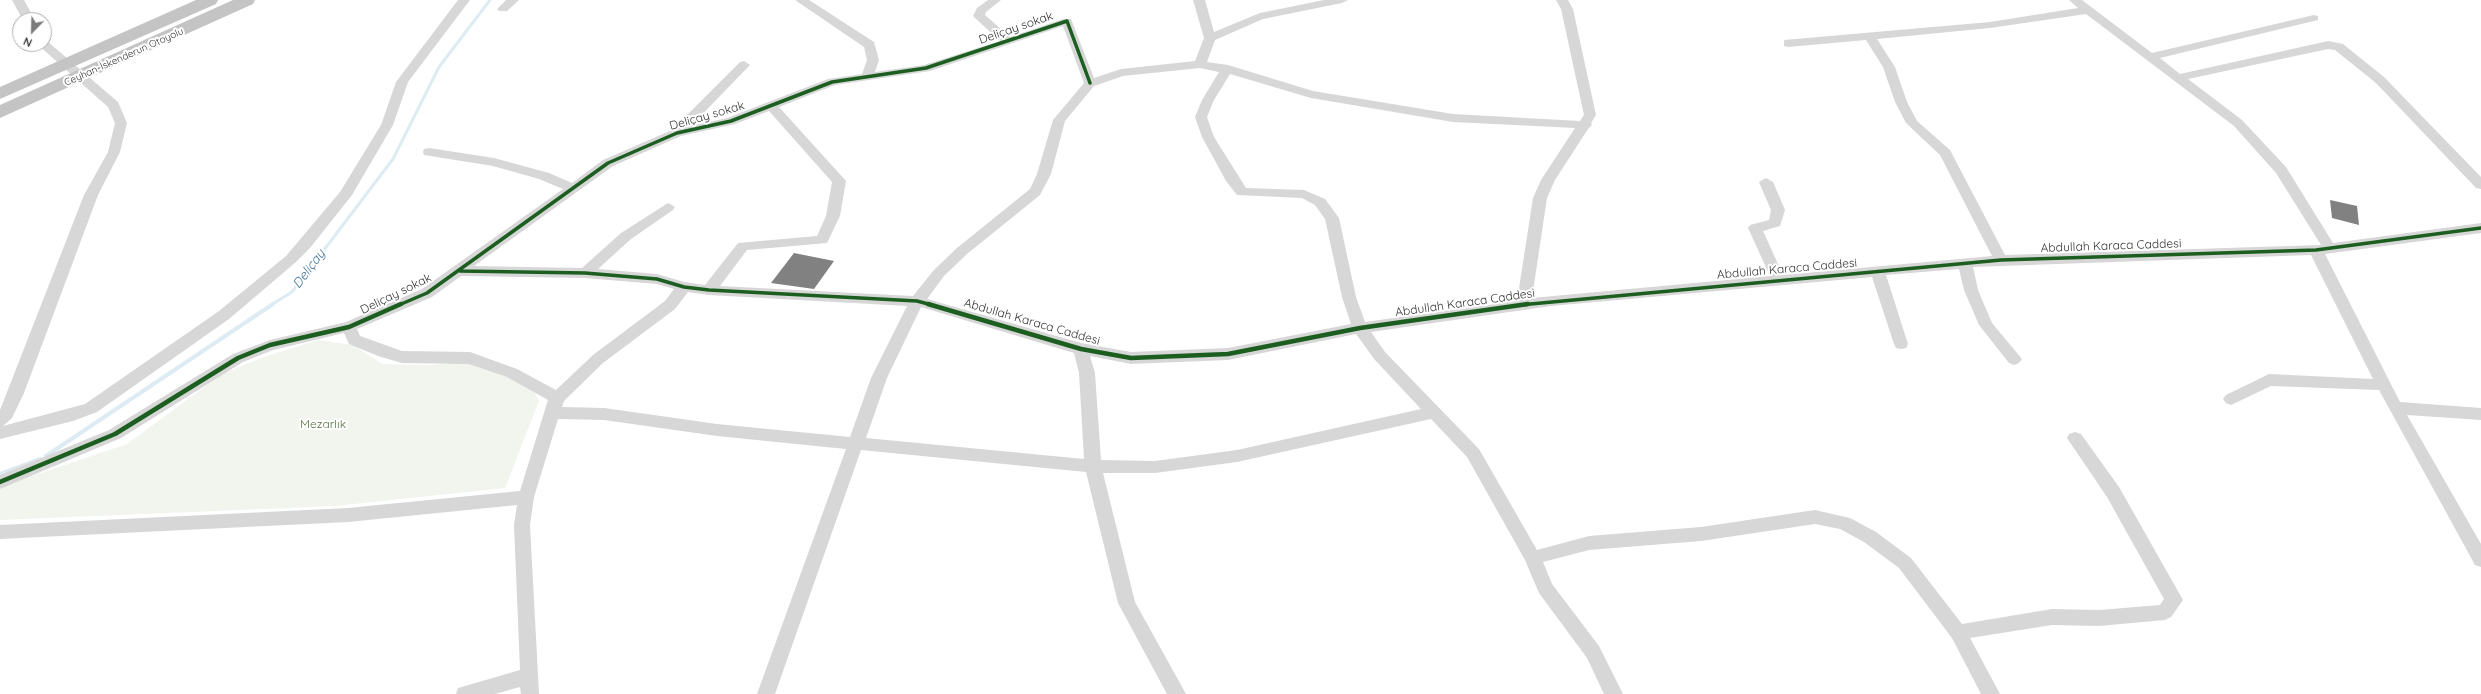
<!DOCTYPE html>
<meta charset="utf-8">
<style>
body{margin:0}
#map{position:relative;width:2481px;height:694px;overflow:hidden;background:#fff;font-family:Quicksand,sans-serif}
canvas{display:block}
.north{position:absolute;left:12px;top:12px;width:40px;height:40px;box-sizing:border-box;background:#fff;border:1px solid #adadad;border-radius:50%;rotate:203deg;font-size:11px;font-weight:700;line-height:16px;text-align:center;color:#333}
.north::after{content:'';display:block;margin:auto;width:14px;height:18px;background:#7a7a7a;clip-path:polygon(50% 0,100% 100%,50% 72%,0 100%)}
</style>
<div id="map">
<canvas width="2481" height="694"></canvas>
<div class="north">N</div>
</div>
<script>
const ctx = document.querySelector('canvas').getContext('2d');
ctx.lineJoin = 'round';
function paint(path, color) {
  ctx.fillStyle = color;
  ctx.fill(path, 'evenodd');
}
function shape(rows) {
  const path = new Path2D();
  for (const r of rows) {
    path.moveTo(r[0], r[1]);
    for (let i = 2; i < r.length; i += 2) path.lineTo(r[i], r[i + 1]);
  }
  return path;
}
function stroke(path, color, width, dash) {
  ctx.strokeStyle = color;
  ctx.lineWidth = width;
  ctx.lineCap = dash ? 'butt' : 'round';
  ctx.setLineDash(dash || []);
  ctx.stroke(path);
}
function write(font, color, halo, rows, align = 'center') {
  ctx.font = font + ' Quicksand,sans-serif';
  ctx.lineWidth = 4;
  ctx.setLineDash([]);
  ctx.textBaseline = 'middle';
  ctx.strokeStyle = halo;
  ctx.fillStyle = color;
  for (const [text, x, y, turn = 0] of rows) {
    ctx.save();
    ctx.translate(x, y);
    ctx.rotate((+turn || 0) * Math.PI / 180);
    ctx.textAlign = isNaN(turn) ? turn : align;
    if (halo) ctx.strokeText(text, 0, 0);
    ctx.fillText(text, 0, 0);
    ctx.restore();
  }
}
paint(shape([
 [318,340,353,345,382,364,429,365,467,362,531,386,539,401,505,488,335,506,0,520,0,489,8,484,127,444,222,374,264,357]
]), '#f1f5ed');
stroke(shape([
 [271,305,292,292,393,159,439,67,490,0]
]), '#ddebf3', 3);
stroke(shape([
 [46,456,273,304],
 [0,474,40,459]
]), '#ddebf3', 4);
paint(shape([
 [2330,200,2357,206,2359,225,2332,218],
 [794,253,834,261,814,289,771,283]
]), '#818181');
paint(shape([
 [12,0,24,0,35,20,23,20,12,0],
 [458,0,470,0,408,82,393,125,352,195,310,248,296,262,229,319,97,412,73,421,0,439,0,410,84,195,108,152,115,123,108,107,37,44,47,41,118,102,127,123,120,152,98,195,24,393,12,418,3,426,85,404,219,311,286,256,340,192,381,125,396,82,458,0],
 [506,0,519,0,507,11,499,11,497,9,506,0],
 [795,0,809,0,874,42,879,60,875,72,924,65,1000,41,973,16,977,8,988,0,1001,0,986,12,985,15,1010,37,1063,19,1071,19,1094,78,1121,69,1195,61,1204,38,1193,0,1205,0,1214,32,1260,13,1324,0,1348,0,1342,3,1263,19,1215,40,1207,62,1228,65,1313,91,1453,114,1580,121,1584,115,1561,9,1556,0,1568,0,1573,9,1596,115,1591,123,1592,125,1588,129,1555,180,1547,198,1532,298,1770,276,1748,228,1750,225,1769,220,1771,210,1759,182,1766,178,1773,182,1785,210,1780,226,1763,231,1783,275,1992,256,1940,155,1906,123,1895,102,1883,67,1866,40,1788,47,1784,46,1784,40,1990,22,2078,8,2069,0,2082,0,2152,53,2314,15,2318,16,2318,20,2160,58,2180,74,2328,41,2343,44,2384,77,2481,177,2481,189,2476,188,2376,83,2335,50,2328,49,2188,79,2242,120,2286,167,2333,243,2481,223,2481,233,2325,254,2400,402,2481,408,2481,420,2407,415,2481,544,2481,567,2475,565,2379,390,2271,386,2231,405,2226,403,2223,399,2226,395,2269,374,2373,379,2311,255,1973,267,1978,290,1992,323,2022,359,2019,363,2014,365,2009,363,1979,325,1964,290,1959,269,1886,275,1908,344,1906,348,1901,349,1896,348,1894,344,1872,277,1551,306,1371,332,1385,352,1479,449,1537,550,1589,536,1701,527,1815,510,1850,518,1876,532,1911,558,1962,624,2052,609,2099,610,2160,605,2164,599,2107,497,2067,438,2069,434,2075,432,2081,434,2119,487,2183,600,2171,617,2165,620,2099,626,2052,625,1970,638,2000,694,1981,694,1952,638,1899,568,1864,542,1840,529,1815,524,1701,541,1589,550,1543,562,1552,584,1599,646,1623,694,1604,694,1587,658,1539,593,1525,560,1467,457,1431,419,1237,462,1155,473,1103,473,1135,602,1186,694,1167,694,1118,603,1086,472,861,450,775,694,757,694,846,449,717,436,604,420,558,419,534,497,530,525,539,694,521,694,520,687,495,694,456,694,458,688,465,686,520,670,514,525,517,505,348,522,0,539,0,525,348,508,520,491,548,400,507,377,469,364,402,363,378,356,349,344,344,333,273,350,243,362,121,438,0,489,0,475,109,430,233,354,270,340,346,322,422,289,563,189,539,179,493,166,424,155,423,152,424,149,429,148,494,158,549,173,572,183,603,160,672,130,740,62,744,61,750,65,691,126,727,118,828,79,862,74,867,60,864,47,795,0],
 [2086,14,2234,126,2276,173,2321,245,2005,255,1950,150,1917,121,1907,102,1895,67,1877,39,1990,28,2086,14],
 [1063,26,1084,83,1053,120,1037,174,1030,189,957,248,934,270,913,296,720,286,747,250,827,243,840,216,846,181,779,107,835,85,930,71,1063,26],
 [1200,68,1219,72,1202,100,1195,117,1202,137,1226,181,1237,195,1302,198,1315,205,1325,219,1342,297,1351,324,1228,348,1131,352,1081,343,927,299,944,276,967,254,1040,195,1051,174,1065,121,1094,86,1123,76,1200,68],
 [1230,74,1311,98,1453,122,1575,128,1541,180,1533,198,1517,301,1365,322,1356,297,1339,218,1325,199,1304,190,1246,188,1214,137,1207,117,1214,100,1230,74],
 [769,111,832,182,826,216,817,236,738,243,705,285,684,282,657,274,598,269,631,239,673,210,675,207,668,203,621,233,582,268,474,266,613,166,681,136,735,124,769,111],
 [461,276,585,278,657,284,674,289,665,301,593,355,556,390,517,369,470,352,402,351,360,336,357,329,432,297,461,276],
 [688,292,709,295,907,306,871,378,850,437,717,424,604,408,562,407,564,401,603,363,675,309,688,292],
 [921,307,1074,353,1079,373,1084,459,866,438,887,378,921,307],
 [1356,334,1375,360,1421,409,1237,450,1155,461,1101,460,1095,373,1090,356,1131,364,1228,360,1356,334]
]), '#d7d7d7');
paint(shape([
 [196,0,218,0,216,4,0,99,0,87,196,0],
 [233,0,255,0,253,4,0,118,0,105,233,0]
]), '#c4c4c4');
stroke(shape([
 [460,271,585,273,657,279,684,287,709,290,917,301,932,305],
 [399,305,427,293,608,163,677,133,731,121,832,82,926,68,1067,21,1090,83],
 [1520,305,2001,260,2316,250,2481,228]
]), '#1b5e20', 3.5);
stroke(shape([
 [928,304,1081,349,1131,358,1228,354,1360,328,1528,304],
 [0,482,115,434,238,358,270,345,349,327,401,304]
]), '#1b5e20', 4.5);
write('10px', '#333', '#fff', [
 ["Ceyhan-İskenderun Otoyolu",124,57,-24]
]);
write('12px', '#333', '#fff', [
 ["Deliçay sokak",1016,28,-19],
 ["Deliçay sokak",707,116,-16],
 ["Abdullah Karaca Caddesi",2111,246,-2],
 ["Abdullah Karaca Caddesi",1787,269,-5],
 ["Deliçay sokak",396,294,-26],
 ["Abdullah Karaca Caddesi",1465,303,-8],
 ["Abdullah Karaca Caddesi",1032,322,16]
]);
write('12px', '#56703f', '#fff', [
 ["Mezarlık",323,424]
]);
write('italic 13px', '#3f7597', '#fff', [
 ["Deliçay",309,269,-53]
]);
</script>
